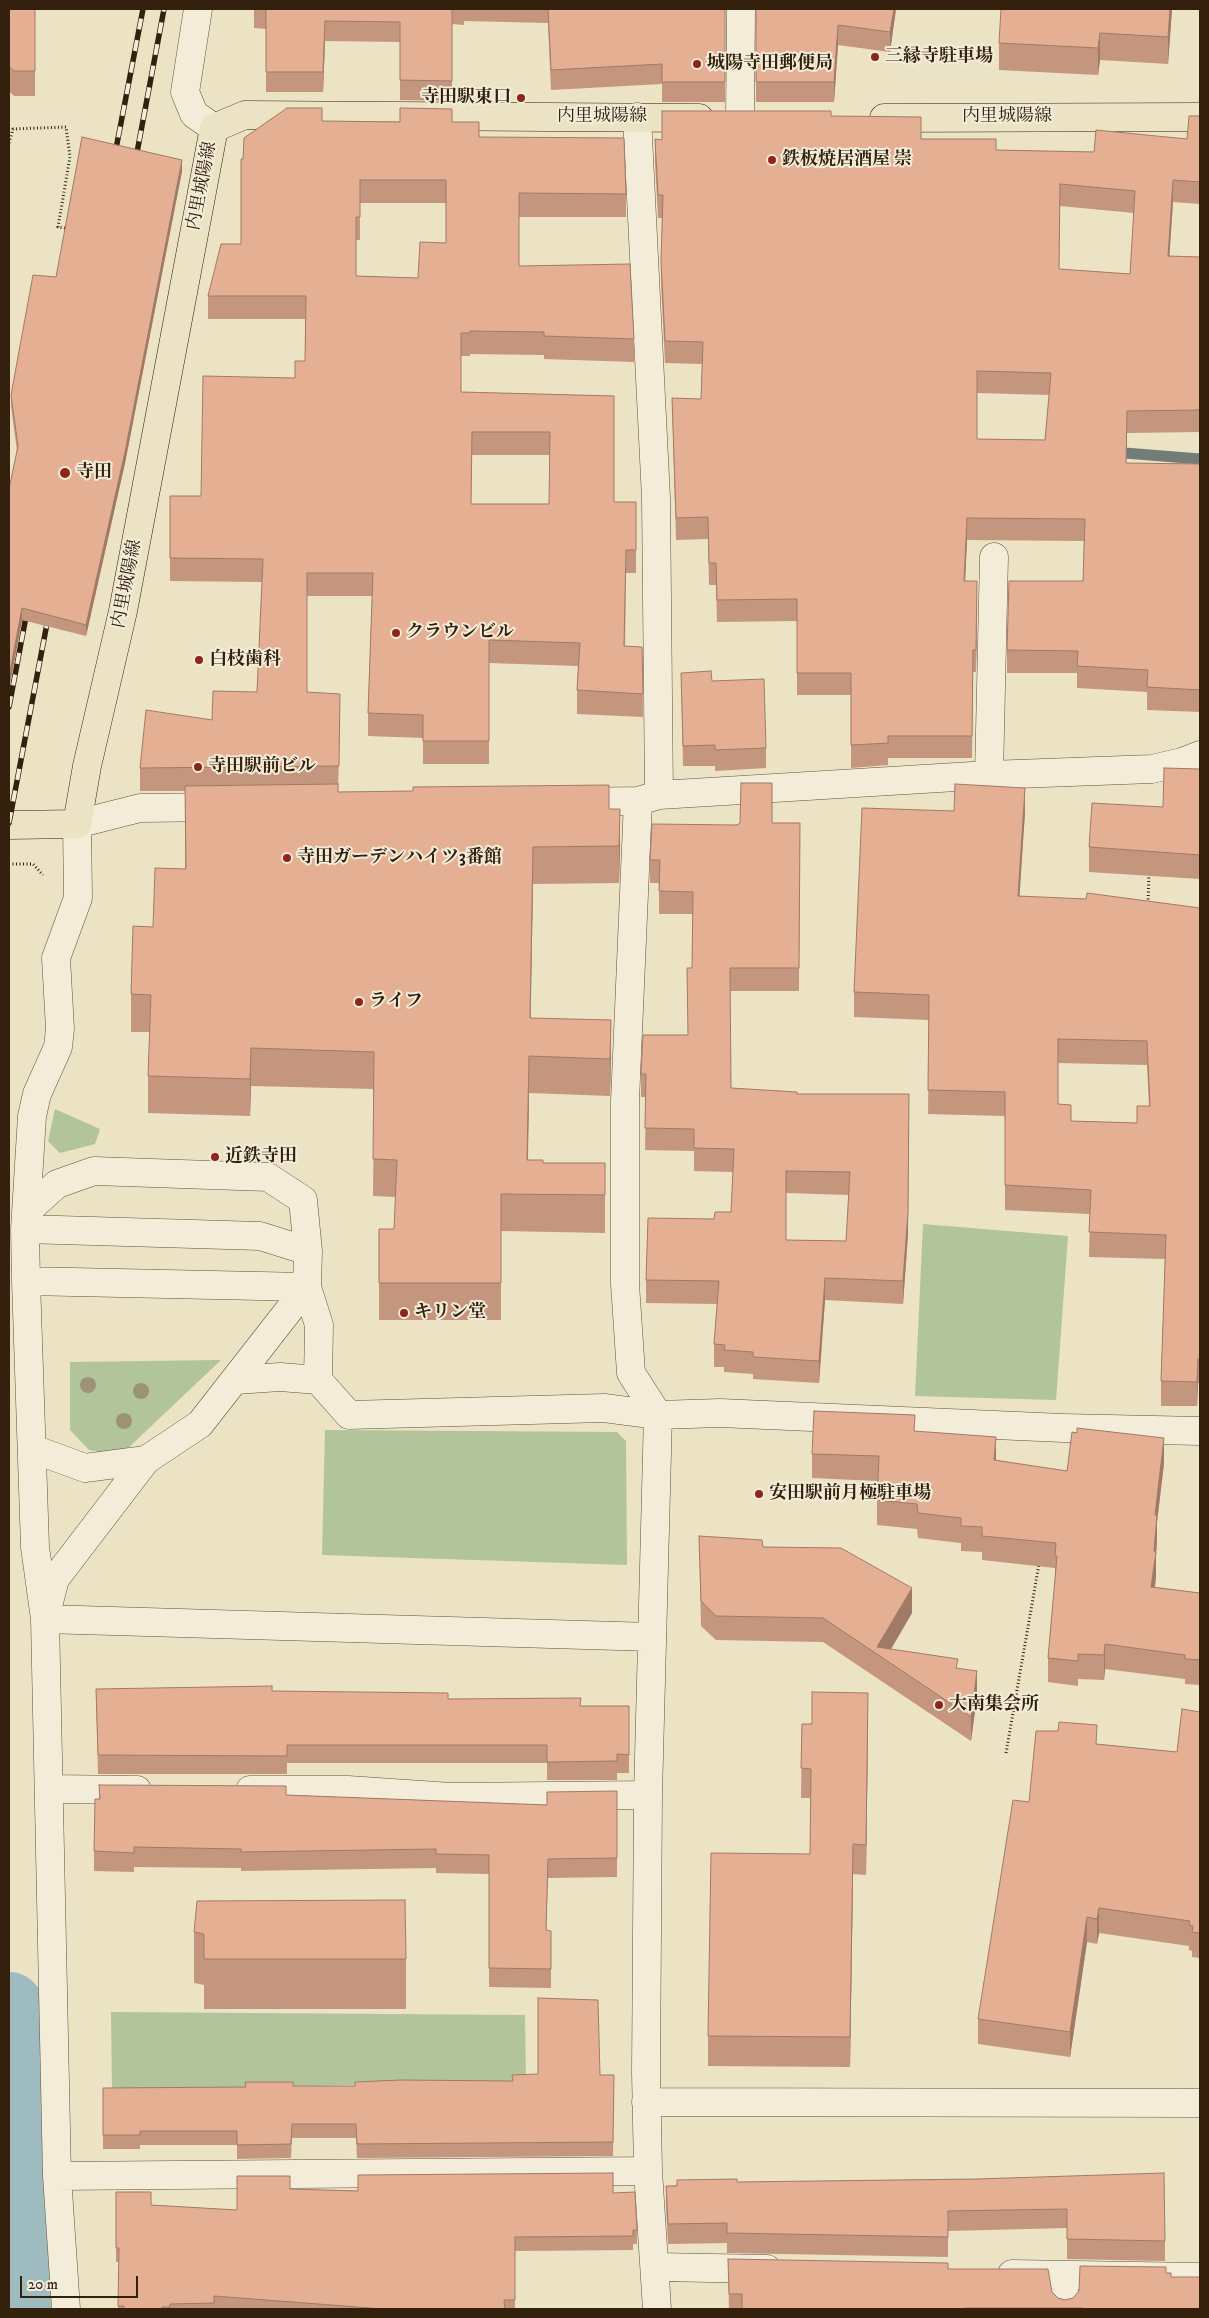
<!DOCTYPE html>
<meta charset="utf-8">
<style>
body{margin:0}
#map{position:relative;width:1209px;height:2318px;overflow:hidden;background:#ece2c4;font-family:"IM FELL DW Pica",serif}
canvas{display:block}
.frame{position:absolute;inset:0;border:10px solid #33210d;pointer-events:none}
.scale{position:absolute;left:20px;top:2276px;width:118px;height:22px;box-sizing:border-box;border:2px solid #33210d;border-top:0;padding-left:6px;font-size:15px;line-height:18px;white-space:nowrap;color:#33210d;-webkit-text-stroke:4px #f3ecd9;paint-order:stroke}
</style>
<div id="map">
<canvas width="1209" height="2318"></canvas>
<div class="frame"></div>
<div class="scale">20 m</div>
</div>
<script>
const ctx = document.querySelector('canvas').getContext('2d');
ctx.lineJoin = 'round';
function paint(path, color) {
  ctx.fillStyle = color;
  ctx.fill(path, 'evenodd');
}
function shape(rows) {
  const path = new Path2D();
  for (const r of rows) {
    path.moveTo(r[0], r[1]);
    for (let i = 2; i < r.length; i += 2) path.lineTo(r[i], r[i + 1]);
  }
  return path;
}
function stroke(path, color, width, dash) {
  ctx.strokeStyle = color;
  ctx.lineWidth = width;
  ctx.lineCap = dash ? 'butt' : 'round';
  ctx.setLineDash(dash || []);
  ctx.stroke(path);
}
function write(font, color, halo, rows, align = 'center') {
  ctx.font = font + ' "IM FELL DW Pica","Noto Serif JP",serif';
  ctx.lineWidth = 4;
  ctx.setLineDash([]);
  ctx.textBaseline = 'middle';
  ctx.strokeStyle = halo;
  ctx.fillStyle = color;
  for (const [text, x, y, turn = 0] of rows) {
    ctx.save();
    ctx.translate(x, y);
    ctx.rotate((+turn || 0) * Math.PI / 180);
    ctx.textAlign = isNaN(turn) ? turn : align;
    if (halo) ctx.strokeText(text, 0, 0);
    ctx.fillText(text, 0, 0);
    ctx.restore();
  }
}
paint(shape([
 [55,1109,100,1129,95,1144,60,1153,48,1141],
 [923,1224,1068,1236,1056,1400,915,1396],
 [221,1360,126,1450,104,1453,89,1450,70,1430,70,1362],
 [325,1430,617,1432,626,1441,627,1565,322,1555],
 [111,2012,525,2015,526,2081,112,2090]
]), '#b2c499');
stroke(shape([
 [1112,452,1200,459]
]), '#737d78', 11);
stroke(shape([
 [9,2007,16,2309]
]), '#9ebbbf', 70);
const minor = shape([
 [198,9,185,92,194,114,214,128],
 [637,117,656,498,659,795],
 [740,118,741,9],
 [989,775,994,557],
 [572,802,638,801,659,795,989,775,1152,769,1182,762,1200,755],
 [26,1212,57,1184,94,1171,268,1177,303,1200,308,1251,307,1287,319,1325,318,1380,349,1415,604,1408,658,1415,631,1373,625,1284,625,1101,638,801],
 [25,1229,260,1236,308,1251],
 [26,1281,307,1287],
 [235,1380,280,1377,318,1380],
 [33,1449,85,1468,146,1460],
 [47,1610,55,1579,146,1460,200,1424,307,1287],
 [45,1619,652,1637],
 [50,1789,137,1790],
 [250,1790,348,1790,451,1797,648,1795],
 [646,2102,1200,2103],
 [57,2176,648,2171],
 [656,2267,767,2269],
 [1012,2274,1200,2277],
 [1063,2275,1065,2309],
 [66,2309,57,2176,45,1619,35,1547,26,1281,25,1229,32,1116,37,1094,58,1047,60,1029,56,958,78,898,77,824,140,808,222,807],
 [657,2309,648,2171,646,2072,648,1795,658,1415,720,1413,1063,1428,1200,1431]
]);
const major = shape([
 [884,118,1200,117],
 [9,825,77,824,87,766,123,611,214,128,245,115,699,118]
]);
stroke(minor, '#61513b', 29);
stroke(major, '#33210d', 29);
stroke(shape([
 [9,143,13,129,66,127,70,157,58,227,69,229],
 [9,864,33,864,43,875],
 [1148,903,1149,872],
 [1006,1753,1039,1564]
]), '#33210d', 3, [1, 2.5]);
stroke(minor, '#f3ecd9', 28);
stroke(major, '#ece2c4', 28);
const rail = shape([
 [114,159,143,9],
 [135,163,164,9],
 [9,707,28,606],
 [9,823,49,613]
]);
stroke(rail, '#33210d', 5.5);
stroke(rail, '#f3ecd9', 4, [11]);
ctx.fillStyle = '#9b9376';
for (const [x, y] of [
 [88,1385],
 [141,1391],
 [124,1421]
]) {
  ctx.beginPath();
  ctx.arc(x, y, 8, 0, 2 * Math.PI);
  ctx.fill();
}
paint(shape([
 [9,9,35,9,35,96,14,96,11,93,9,93],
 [254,9,725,9,725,102,662,102,662,84,551,90,548,23,464,21,464,25,452,24,452,101,400,100,400,42,325,41,323,92,266,92,266,29,254,28],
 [756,9,896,9,890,52,838,45,834,102,756,102],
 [1172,9,1168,64,1100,60,1098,75,999,70,999,43],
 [831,116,921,139,996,150,1094,152,1187,139,1200,116,1200,204,1173,202,1169,256,1200,257,1200,432,1127,433,1126,463,1200,464,1200,712,1147,710,1147,692,1077,688,1077,673,1007,673,1007,650,1083,581,1084,541,967,540,965,581,977,604,976,672,973,672,972,758,888,758,888,765,851,768,851,695,797,695,797,621,717,622,716,585,709,585,708,539,676,540,672,398,701,399,702,364,665,363,661,283,662,218,658,218,655,162,655,139,662,140],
 [1060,206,1134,213,1130,274,1059,269],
 [977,393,1049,395,1045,440,977,439],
 [322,121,452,122,479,137,626,194,626,217,519,217,519,266,634,339,634,362,544,359,544,355,470,354,470,356,461,356,461,392,614,396,614,502,636,502,636,573,626,573,625,646,642,647,643,717,577,714,577,690,578,666,489,663,489,764,423,764,423,738,368,736,368,713,372,596,307,596,307,692,340,717,338,792,609,809,620,846,619,883,533,884,530,1018,611,1057,610,1096,529,1093,528,1160,543,1163,605,1163,605,1233,501,1231,501,1320,379,1320,379,1229,394,1229,396,1197,373,1196,374,1089,251,1086,250,1116,148,1113,148,1076,150,1032,131,1032,131,994,153,927,185,869,185,791,140,791,140,768,212,720,257,692,262,582,170,581,170,496,201,496,295,378,305,361,305,319,208,319,208,296,241,244,243,159],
 [360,203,446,203,446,243,418,278,356,276,356,240,360,240],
 [472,455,550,455,549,504,471,504],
 [182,171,125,463,86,636,22,620,9,689,9,489,17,451,11,406,11,395,56,277],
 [681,673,712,681,766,748,766,768,715,771,715,766,683,766],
 [1200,769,1200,879,1089,872,1089,847,1163,807],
 [772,783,772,823,800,823,799,991,730,991,731,1088,797,1094,908,1234,903,1304,825,1300,819,1383,753,1379,753,1374,724,1372,724,1367,714,1367,714,1344,717,1304,646,1303,646,1280,714,1219,731,1212,733,1172,694,1171,694,1151,645,1150,646,1097,641,1097,641,1074,688,1035,692,968,693,914,659,914,659,883,650,883,650,860,740,823],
 [786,1193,849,1195,846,1241,786,1240],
 [954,811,1025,812,1019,896,1200,908,1200,1383,1198,1383,1197,1406,1161,1406,1161,1381,1165,1259,1089,1257,1090,1214,1005,1210,1005,1116,928,1114,929,1020,854,1017,854,992],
 [1058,1063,1147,1065,1149,1106,1137,1123,1071,1121,1058,1104],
 [915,1432,996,1460,1067,1471,1164,1463,1157,1522,1157,1540,1156,1555,1156,1577,1155,1587,1200,1593,1200,1685,1185,1684,1185,1679,1105,1669,1104,1680,1078,1679,1078,1686,1048,1682,1048,1658,1055,1580,1055,1568,982,1560,982,1552,961,1551,961,1543,918,1538,917,1529,877,1525,877,1481,812,1478,812,1454],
 [699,1536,763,1547,912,1613,891,1649,958,1669,977,1696,971,1741,823,1642,716,1640,701,1626],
 [96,1689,272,1691,448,1699,580,1706,629,1706,629,1773,617,1773,617,1780,547,1780,547,1763,287,1763,287,1774,98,1774],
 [1200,1712,1200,1958,1192,1957,1192,1951,1189,1950,1189,1946,1099,1933,1097,1944,1087,1942,1070,2057,978,2044,978,2019,1029,1802,1097,1744,1177,1752],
 [868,1723,866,1875,853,1874,850,2067,708,2066,708,2036,810,1854,811,1798,801,1798,802,1724],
 [99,1785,286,1795,547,1805,617,1791,617,1877,548,1878,546,1931,551,1931,551,1988,489,1987,489,1874,436,1873,436,1868,241,1871,241,1868,134,1867,134,1872,94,1871,94,1851,99,1799],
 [194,1932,406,1959,406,2009,204,2009,204,1985,194,1983],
 [600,2075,614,2075,613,2156,357,2158,356,2138,292,2138,291,2158,237,2159,237,2145,140,2145,140,2149,103,2149,103,2088,245,2087,293,2086,355,2086,512,2081],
 [358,2175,613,2193,637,2230,637,2244,633,2244,633,2250,515,2251,515,2309,118,2309,119,2262,116,2262,116,2192,151,2205,237,2210,290,2189,358,2191],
 [977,2179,1165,2241,1165,2261,1067,2259,1067,2228,948,2231,948,2257,727,2253,727,2243,668,2244,666,2206,666,2186,737,2182],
 [728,2259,948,2269,1052,2292,1058,2298,1065,2300,1166,2273,1171,2277,1200,2309,729,2309]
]), '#c4967e');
paint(shape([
 [894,9,896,9,890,52,890,32],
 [1170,9,1172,9,1168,64,1168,37],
 [325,21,325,41,323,92,323,72],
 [838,25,838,45,834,102,834,82],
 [1100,33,1100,60,1098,75,1098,48],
 [182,160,182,171,125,463,86,636,86,625],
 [1173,180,1173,202,1168,278,1168,256],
 [967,518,967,540,964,604,964,581],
 [977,581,977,604,976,672,976,650],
 [22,608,22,620,9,689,9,677],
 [1025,788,1025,812,1018,920,1018,896],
 [620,809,620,846,619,883,619,846],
 [533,847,533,884,530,1055,530,1018],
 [611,1020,611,1057,610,1096,610,1059],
 [251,1048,251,1086,250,1116,250,1079],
 [529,1056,529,1093,527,1197,527,1160],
 [909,1094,908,1234,903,1304,903,1281],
 [825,1278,825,1300,819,1383,819,1361],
 [1198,1359,1198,1383,1197,1406,1197,1382],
 [996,1437,996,1462,994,1460],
 [1164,1438,1164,1463,1157,1522,1157,1540,1156,1555,1156,1577,1151,1612,1151,1587,1155,1515],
 [912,1588,912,1613,885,1659,877,1647],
 [1105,1644,1105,1669,1104,1680,1104,1655],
 [977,1671,977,1696,971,1741,971,1717],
 [868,1693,868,1723,866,1875,866,1845],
 [853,1844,853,1874,850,2067,850,2037],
 [1099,1908,1099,1933,1097,1944,1097,1919],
 [1087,1917,1087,1942,1070,2057,1070,2032]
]), '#a07a67');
const building = shape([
 [9,9,35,9,35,71,14,71,11,68,9,68,9,9],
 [266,9,452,9,452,81,400,80,400,22,325,21,323,72,266,72,266,9],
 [548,9,725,9,725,82,662,82,662,64,551,70,548,9],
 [756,9,894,9,890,32,838,25,834,82,756,82,756,9],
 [1001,9,1170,9,1168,37,1100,33,1098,48,999,43,1001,9],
 [287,108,322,108,322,121,400,122,400,108,452,109,452,122,479,122,479,137,624,138,626,194,519,193,519,266,630,264,634,339,544,336,544,332,470,331,470,333,461,333,461,392,614,396,614,502,636,502,636,550,626,550,624,646,642,647,643,694,577,690,580,643,489,640,489,741,423,741,423,715,368,713,373,573,307,573,307,692,340,694,339,766,140,768,146,710,212,720,213,691,257,692,263,559,170,558,170,496,201,496,203,376,295,378,295,361,305,361,306,296,208,296,221,244,241,244,241,159,243,159,244,138,287,108],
 [360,180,446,180,446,243,420,242,418,278,356,276,356,217,360,217,360,180],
 [472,432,550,432,549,504,471,504,472,432],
 [662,111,831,111,831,116,921,117,921,139,996,139,996,150,1094,152,1096,130,1187,139,1189,116,1200,116,1200,182,1173,180,1168,256,1200,257,1200,410,1127,411,1126,463,1200,464,1200,690,1147,687,1148,670,1077,666,1078,651,1007,650,1009,581,1083,581,1085,519,967,518,964,581,977,581,976,650,973,650,972,736,888,736,888,743,851,745,851,673,797,673,797,599,717,600,716,563,709,563,708,517,676,518,672,398,701,399,703,342,665,341,661,261,663,195,658,195,655,139,662,140,662,111],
 [1060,184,1135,191,1130,274,1059,269,1060,184],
 [977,371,1051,373,1045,440,977,439,977,371],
 [82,137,182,160,125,452,86,625,22,608,9,677,9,489,18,446,11,395,33,275,56,277,82,137],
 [711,671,712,681,764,679,766,748,715,750,715,745,683,746,681,673,711,671],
 [1164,768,1200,769,1200,855,1089,847,1092,803,1163,807,1164,768],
 [741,783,772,783,772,823,800,823,799,968,730,968,731,1088,797,1092,797,1094,909,1094,908,1212,903,1281,825,1278,819,1361,753,1357,753,1352,724,1350,725,1345,714,1344,719,1281,646,1280,648,1218,714,1219,715,1212,731,1212,734,1149,694,1148,694,1129,645,1128,646,1074,641,1074,643,1035,688,1035,687,968,692,968,693,892,659,891,660,860,650,860,652,824,737,825,740,823,741,783],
 [786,1171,850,1172,846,1241,786,1240,786,1171],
 [338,784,338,792,413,791,413,787,609,785,609,809,620,809,619,846,533,847,530,1018,611,1020,610,1059,529,1056,527,1160,543,1160,543,1163,605,1163,605,1195,501,1194,501,1283,379,1283,379,1229,394,1229,397,1160,373,1159,374,1052,251,1048,250,1079,148,1076,151,995,131,994,133,926,153,927,155,868,186,869,185,786,338,784],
 [955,784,1025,788,1018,896,1086,899,1087,893,1200,908,1200,1359,1198,1359,1197,1382,1161,1381,1166,1235,1089,1232,1091,1190,1005,1185,1005,1092,928,1090,929,995,854,992,862,808,954,811,955,784],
 [1058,1039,1147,1041,1150,1106,1137,1106,1137,1123,1071,1121,1071,1105,1058,1104,1058,1039],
 [814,1411,915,1415,914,1431,996,1437,994,1460,1067,1471,1072,1432,1077,1433,1077,1428,1164,1438,1155,1515,1157,1515,1154,1551,1156,1552,1151,1587,1200,1593,1200,1660,1185,1659,1185,1655,1105,1644,1104,1655,1078,1654,1078,1661,1048,1658,1057,1556,1055,1556,1056,1543,982,1536,982,1527,961,1526,961,1518,918,1513,917,1504,877,1500,879,1456,812,1454,814,1411],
 [699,1536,762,1540,763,1547,841,1548,912,1588,877,1647,958,1659,956,1668,977,1671,971,1717,823,1618,716,1616,701,1601,699,1536],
 [272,1686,272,1691,448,1693,448,1699,581,1698,580,1706,629,1706,629,1755,617,1754,617,1761,547,1762,547,1745,287,1745,287,1756,98,1755,96,1689,272,1686],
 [812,1692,868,1693,866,1845,853,1844,850,2037,708,2036,711,1853,810,1854,811,1769,801,1768,802,1724,812,1724,812,1692],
 [1182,1709,1200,1712,1200,1933,1192,1932,1193,1926,1189,1925,1190,1921,1099,1908,1097,1919,1087,1917,1070,2032,978,2019,1013,1800,1029,1802,1036,1731,1058,1731,1059,1722,1097,1725,1096,1744,1177,1752,1182,1709],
 [99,1785,286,1786,286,1795,547,1805,547,1792,617,1791,617,1858,548,1859,546,1930,551,1931,551,1969,489,1968,489,1855,436,1854,436,1849,241,1852,241,1849,134,1847,134,1853,94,1851,95,1799,100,1799,99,1785],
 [405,1900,406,1959,204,1959,204,1934,194,1932,197,1901,405,1900],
 [538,1998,598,2000,600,2075,614,2075,613,2142,357,2144,356,2124,292,2124,291,2144,237,2145,237,2131,140,2131,140,2135,103,2135,103,2088,246,2087,245,2082,293,2082,293,2086,355,2086,355,2082,401,2080,513,2081,512,2075,538,2074,538,1998],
 [613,2173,613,2193,635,2192,637,2230,633,2230,633,2236,515,2237,515,2300,504,2300,505,2309,383,2309,214,2296,214,2303,170,2304,170,2307,162,2307,162,2309,124,2309,124,2306,118,2306,119,2248,116,2248,116,2192,151,2192,151,2205,237,2210,237,2176,290,2176,290,2189,358,2191,358,2175,613,2173],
 [1164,2173,1165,2241,1067,2239,1067,2209,948,2211,948,2237,727,2233,727,2223,668,2224,666,2186,677,2186,677,2180,737,2179,737,2182,977,2179,1164,2173],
 [728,2259,948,2263,948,2269,1048,2269,1052,2292,1058,2298,1065,2300,1073,2298,1079,2291,1080,2266,1166,2267,1166,2273,1171,2273,1171,2277,1200,2277,1200,2309,1083,2309,1083,2308,964,2308,964,2309,742,2309,742,2294,729,2294,728,2259]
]);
paint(building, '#e4af93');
stroke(building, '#a07a67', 1);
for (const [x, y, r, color] of [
 [875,57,5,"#8f2418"],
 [697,64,5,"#8f2418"],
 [521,98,5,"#8f2418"],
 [772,160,5,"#8f2418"],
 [65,473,6,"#8f2418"],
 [396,633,5,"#8f2418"],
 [199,660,5,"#8f2418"],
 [198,767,5,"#8f2418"],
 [287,858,5,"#8f2418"],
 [359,1002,5,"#8f2418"],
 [215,1157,5,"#8f2418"],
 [404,1313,5,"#8f2418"],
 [759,1494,5,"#8f2418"],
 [939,1705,5,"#8f2418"]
]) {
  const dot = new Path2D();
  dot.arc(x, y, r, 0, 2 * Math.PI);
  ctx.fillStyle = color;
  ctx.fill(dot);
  stroke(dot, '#f3ecd9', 2);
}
write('bold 18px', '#33210d', '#f3ecd9', [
 ["三縁寺駐車場",885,57],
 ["城陽寺田郵便局",707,64],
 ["寺田駅東口",511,98,"right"],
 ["鉄板焼居酒屋 崇",782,160],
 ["寺田",76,473],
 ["クラウンビル",406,633],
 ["白枝歯科",209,660],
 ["寺田駅前ビル",208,767],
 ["寺田ガーデンハイツ3番館",297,858],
 ["ライフ",369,1002],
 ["近鉄寺田",225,1157],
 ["キリン堂",414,1313],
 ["安田駅前月極駐車場",769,1494],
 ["大南集会所",949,1705]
], 'left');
write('18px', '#33210d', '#f3ecd9', [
 ["内里城陽線",602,117],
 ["内里城陽線",1007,117],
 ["内里城陽線",203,186,-79],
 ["内里城陽線",128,584,-79]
]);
</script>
